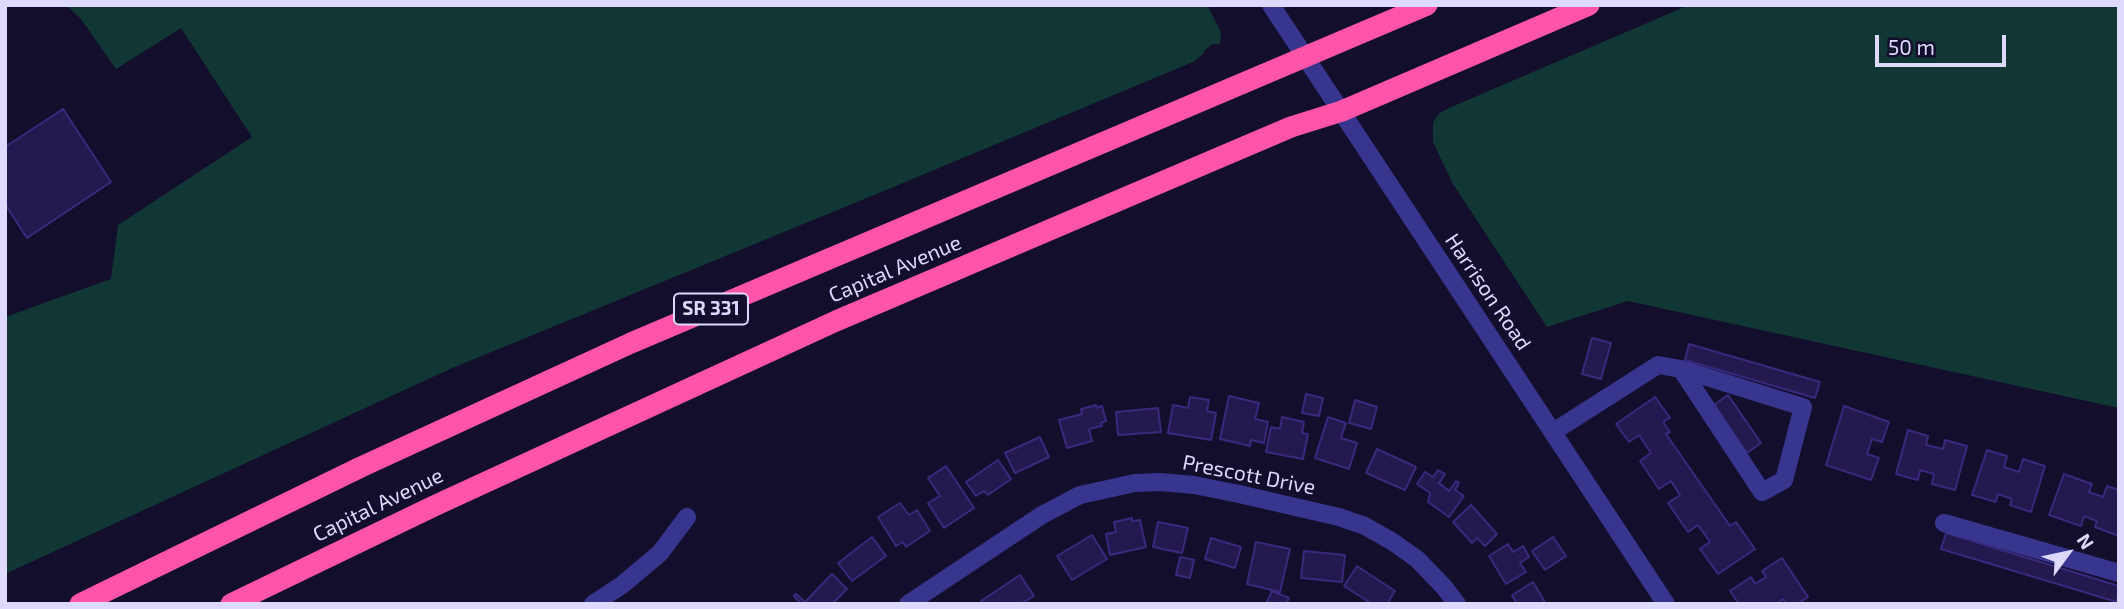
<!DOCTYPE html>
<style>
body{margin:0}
#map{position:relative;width:2124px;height:609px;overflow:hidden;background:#130e2c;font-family:"Exo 2",sans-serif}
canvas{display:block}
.frame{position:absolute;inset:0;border:7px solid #ddd9ff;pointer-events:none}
.north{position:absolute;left:2033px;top:518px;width:70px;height:70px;-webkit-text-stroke:5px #130e2c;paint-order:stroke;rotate:57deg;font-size:19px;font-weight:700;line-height:28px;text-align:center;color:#ddd9ff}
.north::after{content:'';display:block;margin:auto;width:24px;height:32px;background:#ddd9ff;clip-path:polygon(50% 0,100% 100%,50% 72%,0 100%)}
.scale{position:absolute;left:1875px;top:35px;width:131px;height:32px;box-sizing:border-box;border:4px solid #ddd9ff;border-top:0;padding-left:9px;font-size:21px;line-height:24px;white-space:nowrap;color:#ddd9ff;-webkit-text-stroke:5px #130e2c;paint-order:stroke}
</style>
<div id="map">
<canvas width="2124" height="609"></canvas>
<div class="frame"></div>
<div class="north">N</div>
<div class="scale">50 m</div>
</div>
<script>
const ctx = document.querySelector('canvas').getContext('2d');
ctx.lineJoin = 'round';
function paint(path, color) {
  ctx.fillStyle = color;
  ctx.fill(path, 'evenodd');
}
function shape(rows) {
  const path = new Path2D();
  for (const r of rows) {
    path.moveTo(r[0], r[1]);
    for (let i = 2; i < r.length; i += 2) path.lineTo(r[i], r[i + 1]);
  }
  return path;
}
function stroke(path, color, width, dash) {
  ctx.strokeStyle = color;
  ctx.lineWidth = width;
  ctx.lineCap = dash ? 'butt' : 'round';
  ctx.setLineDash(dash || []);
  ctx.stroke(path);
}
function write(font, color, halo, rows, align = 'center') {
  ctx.font = font + ' "Exo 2",sans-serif';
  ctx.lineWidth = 5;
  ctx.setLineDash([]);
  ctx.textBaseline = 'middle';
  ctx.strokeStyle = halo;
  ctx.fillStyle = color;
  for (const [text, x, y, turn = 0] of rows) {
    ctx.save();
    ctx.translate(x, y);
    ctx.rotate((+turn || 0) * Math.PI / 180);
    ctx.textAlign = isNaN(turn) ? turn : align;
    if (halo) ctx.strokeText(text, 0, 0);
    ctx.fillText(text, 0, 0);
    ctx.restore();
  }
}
paint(shape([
 [66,5,1207,5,1221,32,1220,44,1213,44,1206,49,1203,54,1193,62,879,193,450,369,5,574,5,317,111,279,118,225,252,137,181,28,116,69,81,19],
 [1689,5,2119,5,2119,408,1628,301,1547,327,1453,184,1433,142,1433,122,1440,113,1449,108]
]), '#113735');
const building = shape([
 [63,109,111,182,27,238,5,204,5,147,63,109],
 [1592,338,1611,343,1601,379,1582,374,1592,338],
 [1689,344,1820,382,1815,398,1685,360,1689,344],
 [1306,394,1323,398,1319,416,1302,413,1306,394],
 [1728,395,1761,443,1747,453,1714,405,1728,395],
 [1229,396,1259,403,1255,419,1268,422,1264,443,1251,440,1250,446,1220,439,1229,396],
 [1190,397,1209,400,1207,411,1216,413,1211,440,1168,433,1173,405,1188,408,1190,397],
 [1655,397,1670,418,1663,422,1670,432,1666,434,1730,526,1736,522,1755,549,1718,574,1700,549,1710,542,1698,525,1688,532,1668,503,1680,495,1671,481,1659,489,1640,461,1651,453,1639,435,1629,442,1616,424,1655,397],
 [1355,400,1377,407,1371,429,1349,423,1355,400],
 [1096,405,1096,408,1102,406,1106,421,1101,423,1102,426,1089,429,1092,441,1067,448,1059,420,1082,414,1081,409,1096,405],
 [1844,406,1889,422,1882,442,1872,439,1867,454,1879,458,1871,480,1826,465,1844,406],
 [1158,408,1161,432,1118,435,1116,412,1158,408],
 [1282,417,1304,422,1302,433,1308,434,1303,459,1266,452,1271,427,1280,429,1282,417],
 [1328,417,1346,423,1341,438,1357,443,1349,469,1315,458,1328,417],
 [1908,430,1928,436,1926,445,1943,449,1945,440,1967,446,1955,490,1932,484,1934,474,1920,470,1918,480,1896,474,1908,430],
 [1040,437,1049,457,1015,473,1005,453,1040,437],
 [1377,449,1416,467,1405,490,1366,473,1377,449],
 [1987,450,2007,456,2004,467,2019,472,2023,459,2045,466,2031,512,2010,505,2012,499,1998,494,1996,502,1972,495,1987,450],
 [998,460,1011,479,988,495,984,491,976,496,966,482,998,460],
 [946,466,974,508,944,528,928,503,940,496,928,478,946,466],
 [1438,470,1445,474,1439,483,1449,491,1456,481,1459,483,1455,490,1464,496,1449,517,1428,502,1430,493,1417,484,1425,472,1433,477,1438,470],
 [2064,474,2092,484,2089,492,2103,497,2107,486,2119,490,2119,536,2095,527,2097,521,2084,516,2081,526,2049,515,2064,474],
 [900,503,909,515,917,510,930,531,906,547,903,542,896,546,878,517,900,503],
 [1471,505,1497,534,1485,546,1477,538,1472,543,1453,522,1471,505],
 [1132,518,1132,521,1140,520,1146,547,1110,555,1106,534,1116,532,1114,522,1132,518],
 [1158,522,1188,528,1182,553,1153,547,1158,522],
 [1946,533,2119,586,2117,602,1941,549,1946,533],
 [1092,535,1107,559,1072,580,1057,556,1092,535],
 [872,537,886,556,852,581,838,563,872,537],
 [1553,537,1566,556,1545,570,1532,551,1553,537],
 [1211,538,1241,547,1235,568,1205,559,1211,538],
 [1256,542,1290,549,1280,592,1247,584,1256,542],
 [1508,544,1513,552,1523,546,1529,557,1520,563,1526,572,1506,584,1489,556,1508,544],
 [1304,551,1345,555,1342,582,1301,578,1304,551],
 [1180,557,1194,560,1190,578,1176,575,1180,557],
 [1782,558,1808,597,1798,604,1786,604,1783,599,1776,604,1739,604,1730,591,1751,577,1755,584,1766,577,1762,571,1782,558],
 [1357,566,1395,591,1387,604,1372,604,1344,586,1357,566],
 [832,574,847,589,832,604,801,604,794,596,796,594,805,602,832,574],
 [1020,575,1034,596,1021,604,982,604,981,601,1020,575],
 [1533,582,1546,604,1517,604,1512,595,1533,582],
 [1272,591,1289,598,1286,604,1266,604,1272,591]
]);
paint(building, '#23194f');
stroke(building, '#39287d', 2);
stroke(shape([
 [1271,5,1666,604],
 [1553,432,1658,365,1681,369,1762,492,1784,480,1803,407,1681,369],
 [1944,523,2119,573],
 [593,604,622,585,660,553,687,517],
 [908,604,1042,515,1080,495,1135,483,1160,482,1194,485,1239,494,1339,517,1365,526,1393,542,1417,559,1444,587,1457,604]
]), '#38358f', 18);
stroke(shape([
 [80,604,361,467,631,343,1427,5],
 [231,604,434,506,836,321,1291,127,1342,111,1589,5]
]), '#ff54a7', 21);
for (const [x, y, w] of [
 [711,309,74]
]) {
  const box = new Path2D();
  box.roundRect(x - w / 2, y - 15.5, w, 31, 5);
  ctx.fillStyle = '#130e2c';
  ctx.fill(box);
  stroke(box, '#ddd9ff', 2);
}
write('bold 19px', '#ddd9ff', null, [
 ["SR 331",711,309]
]);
write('21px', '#ddd9ff', '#130e2c', [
 ["Capital Avenue",895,269,-23],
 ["Harrison Road",1488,292,56],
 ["Prescott Drive",1249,475,11],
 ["Capital Avenue",378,505,-26]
]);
</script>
